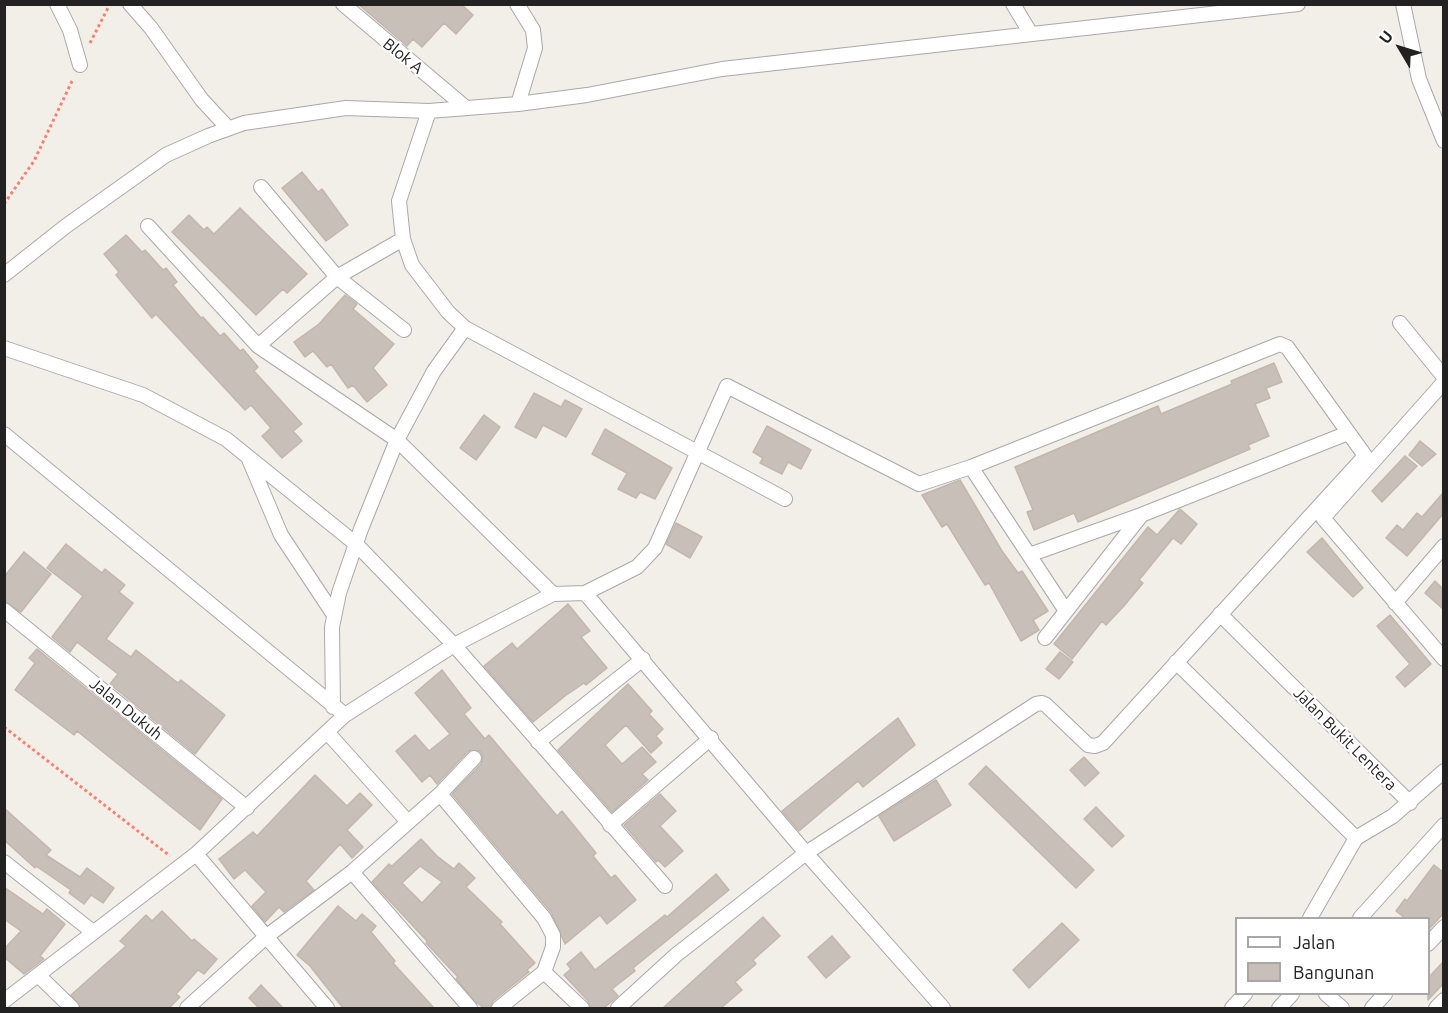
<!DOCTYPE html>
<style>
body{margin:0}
#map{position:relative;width:1448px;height:1013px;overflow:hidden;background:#f2efe9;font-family:Ubuntu,sans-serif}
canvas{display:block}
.frame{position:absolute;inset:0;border:6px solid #222;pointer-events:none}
.legend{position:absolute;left:1235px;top:917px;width:195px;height:78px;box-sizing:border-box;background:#fff;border:2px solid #a7a7a7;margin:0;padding:8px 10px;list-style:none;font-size:18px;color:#222}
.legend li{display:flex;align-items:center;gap:12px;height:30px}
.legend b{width:30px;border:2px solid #a7a7a7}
.north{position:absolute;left:1370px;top:18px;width:60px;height:60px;-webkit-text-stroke:4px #fff;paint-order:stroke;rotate:308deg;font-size:16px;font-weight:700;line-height:24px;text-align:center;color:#222}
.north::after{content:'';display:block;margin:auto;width:21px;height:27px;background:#222;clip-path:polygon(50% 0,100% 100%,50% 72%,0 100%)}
</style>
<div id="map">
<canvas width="1448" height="1013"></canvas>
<div class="frame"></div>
<ul class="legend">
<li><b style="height:8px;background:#fff"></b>Jalan</li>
<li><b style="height:16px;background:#c7bfb8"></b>Bangunan</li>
</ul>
<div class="north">U</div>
</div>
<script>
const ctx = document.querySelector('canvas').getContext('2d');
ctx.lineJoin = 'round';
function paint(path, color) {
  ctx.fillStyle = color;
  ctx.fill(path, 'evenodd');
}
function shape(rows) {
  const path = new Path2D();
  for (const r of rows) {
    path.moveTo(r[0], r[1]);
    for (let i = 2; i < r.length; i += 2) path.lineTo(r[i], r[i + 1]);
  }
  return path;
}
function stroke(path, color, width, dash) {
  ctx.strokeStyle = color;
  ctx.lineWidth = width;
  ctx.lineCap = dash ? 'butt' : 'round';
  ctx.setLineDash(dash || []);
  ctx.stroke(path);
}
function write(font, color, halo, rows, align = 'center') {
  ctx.font = font + ' Ubuntu,sans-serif';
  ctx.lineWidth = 4.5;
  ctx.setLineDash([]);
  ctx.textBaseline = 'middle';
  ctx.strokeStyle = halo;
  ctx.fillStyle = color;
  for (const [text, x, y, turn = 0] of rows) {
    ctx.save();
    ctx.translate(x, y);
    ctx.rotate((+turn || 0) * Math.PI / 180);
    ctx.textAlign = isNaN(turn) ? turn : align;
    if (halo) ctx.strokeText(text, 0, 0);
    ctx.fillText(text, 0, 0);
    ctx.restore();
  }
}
const building = shape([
 [358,4,461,4,473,15,456,34,444,23,422,47,413,39,407,46,358,4],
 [302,172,318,192,322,189,348,225,326,241,282,188,302,172],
 [240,208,307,274,287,293,283,289,256,315,172,232,189,215,204,230,207,227,214,234,240,208],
 [126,235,142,252,145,250,163,270,166,268,177,282,173,285,201,318,203,317,220,336,224,333,240,351,243,349,258,367,254,371,302,424,293,431,302,441,282,458,262,436,271,428,251,405,245,410,156,314,152,318,116,275,119,272,104,254,126,235],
 [345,295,357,304,353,309,394,344,373,368,387,385,367,402,353,385,348,388,331,364,327,367,313,351,305,357,294,342,319,324,345,295],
 [1274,363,1282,382,1266,388,1270,398,1255,404,1269,436,1248,445,1250,449,1078,522,1074,513,1034,530,1027,512,1033,510,1015,467,1158,406,1161,414,1232,384,1231,381,1274,363],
 [534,393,561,407,565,400,582,409,566,437,543,425,536,438,515,427,534,393],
 [484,415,500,427,476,460,460,448,484,415],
 [767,426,811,450,801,469,788,462,782,474,760,463,763,458,753,452,767,426],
 [605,429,672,468,655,499,640,492,636,498,618,489,627,473,592,454,605,429],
 [1420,441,1436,454,1422,466,1409,455,1420,441],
 [1405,456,1417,466,1382,502,1372,491,1405,456],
 [960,480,1002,551,1018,573,1022,571,1048,611,1033,620,1039,630,1021,641,989,583,985,585,947,524,942,527,922,495,960,480],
 [1443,493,1443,514,1407,556,1386,538,1397,525,1403,530,1417,513,1422,517,1443,493],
 [1180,509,1197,524,1181,544,1173,538,1139,580,1143,583,1123,607,1106,625,1102,621,1072,659,1054,644,1148,527,1157,535,1180,509],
 [676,523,702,537,690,558,666,544,676,523],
 [1322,538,1363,588,1353,597,1307,552,1322,538],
 [66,544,102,573,105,569,125,585,119,592,133,603,106,639,131,657,136,650,178,683,181,680,225,715,195,754,110,684,118,674,77,642,70,652,52,637,83,596,47,568,66,544],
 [24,552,51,574,21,612,4,601,4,577,24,552],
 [1435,581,1443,589,1443,609,1425,593,1435,581],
 [568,604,590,631,581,637,607,668,586,685,584,683,565,696,533,722,484,666,512,643,517,649,568,604],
 [1390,615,1431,664,1405,687,1396,677,1410,664,1377,626,1390,615],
 [37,649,222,799,200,830,77,731,74,735,15,690,35,663,29,658,37,649],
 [1060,652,1073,662,1059,679,1046,669,1060,652],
 [442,670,471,708,464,714,485,739,489,735,557,816,562,811,596,853,593,856,611,878,615,875,636,900,607,924,600,915,565,944,551,912,452,794,481,764,483,756,480,751,468,751,437,784,430,775,422,782,396,751,415,735,429,751,450,734,415,693,442,670],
 [628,684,652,711,649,714,663,729,656,736,662,743,651,753,626,725,605,745,622,764,642,747,656,762,642,774,648,780,612,812,558,750,628,684],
 [898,718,915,745,863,787,858,781,799,831,782,811,898,718],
 [1084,757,1099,773,1085,786,1070,770,1084,757],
 [986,766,1094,870,1076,888,969,784,986,766],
 [315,775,347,806,360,793,372,805,347,830,363,847,352,858,340,844,306,881,314,890,284,912,279,907,265,922,252,906,266,892,245,870,234,879,219,859,253,832,257,836,315,775],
 [936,780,951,805,894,841,879,816,936,780],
 [660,794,676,811,660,826,683,851,665,867,658,860,656,862,624,825,660,794],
 [1096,807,1124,836,1112,847,1084,819,1096,807],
 [4,808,51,850,46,855,80,877,87,868,114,888,103,903,91,895,84,904,69,893,71,890,36,866,35,868,4,840,4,808],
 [421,839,437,856,454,869,459,863,475,878,466,887,502,922,500,924,535,963,527,970,529,972,493,1001,490,1008,484,1008,477,1003,456,979,458,977,426,943,427,941,372,882,389,864,392,866,421,839],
 [420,866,442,882,422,903,402,883,420,866],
 [1434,865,1443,872,1443,914,1428,930,1428,918,1405,918,1396,911,1405,899,1407,901,1434,865],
 [716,874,729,890,633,968,635,971,612,989,618,996,604,1008,591,1008,588,1001,564,975,571,969,567,964,581,952,595,970,665,915,667,917,716,874],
 [4,887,43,914,47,909,65,924,40,956,44,959,24,974,4,957,4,949,21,931,4,919,4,887],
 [338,906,356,921,362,914,376,926,371,932,395,961,393,963,434,1008,343,1008,310,966,297,955,338,906],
 [162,911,192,941,194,939,217,959,204,974,198,970,176,994,180,997,169,1008,81,1008,71,995,126,946,120,941,146,915,152,921,162,911],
 [763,917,780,936,753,960,756,964,735,982,742,990,721,1008,663,1008,763,917],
 [1062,923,1079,940,1029,988,1013,970,1062,923],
 [832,936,850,957,826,978,808,957,832,936],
 [1443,962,1443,984,1428,1000,1428,978,1443,962],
 [261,985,283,1008,259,1008,249,998,261,985]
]);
paint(building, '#c7bfb8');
stroke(building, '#c4b6ab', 1.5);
const street = shape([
 [57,4,70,30,80,65],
 [130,4,151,28,202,100,228,128],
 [343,4,465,107],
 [517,4,533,30,535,48,518,104],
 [1013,4,1031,34],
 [1403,4,1419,79,1444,141],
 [429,111,399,201,403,239,412,265,448,312,465,328,785,499],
 [261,187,337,277,404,330],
 [148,226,258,346,397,440,553,594],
 [4,275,66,226,166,155,208,136,244,123,346,108,429,111,518,104,587,95,722,69,1298,4],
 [1400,323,1444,377],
 [258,346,337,277,403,239],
 [4,348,143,395,226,439,356,544,454,645,665,886],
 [1444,382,1323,518,1444,659],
 [4,434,345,715],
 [248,457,281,535,334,615],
 [971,467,1066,611],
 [1029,555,1141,515,1348,433],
 [585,593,806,853,943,1008],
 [1395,603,1444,546],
 [4,610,247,808],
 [1220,614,1410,803],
 [1045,638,1140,517],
 [1176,662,1356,838],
 [333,707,332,627,339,593,361,529,397,440,434,371,465,328],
 [327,732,408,822],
 [538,742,643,659],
 [440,794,544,918,553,935,553,947,544,972,582,1008],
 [610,825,711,738],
 [196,854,327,1008],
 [4,862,93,932],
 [352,872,470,1008],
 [1310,918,1356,838,1393,816,1444,771],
 [1360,918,1444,825],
 [1428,944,1444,927],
 [39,976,72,1008],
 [1326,994,1342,1008],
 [4,1001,196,854,345,715,454,645,553,594,585,593,637,567,655,548,727,386,919,484,971,467,1280,344,1287,347,1371,464],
 [187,1008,267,936,352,872,440,794,474,758],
 [499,1008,544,972],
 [618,1008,676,955,806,853,1036,704,1042,703,1046,705,1088,745,1095,746,1103,743,1365,456],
 [1232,1008,1245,994],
 [1279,1008,1292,994],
 [1372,1008,1385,994],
 [1436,1008,1444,1000]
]);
stroke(street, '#a9a9a9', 16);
stroke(shape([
 [90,43,110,4],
 [4,204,34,161,73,79],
 [4,727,170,856]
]), '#fa8072', 3, [3, 3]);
stroke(street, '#fff', 14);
write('16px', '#222', '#fff', [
 ["Blok A",403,56,39],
 ["Jalan Dukuh",126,709,39],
 ["Jalan Bukit Lentera",1345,739,45]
]);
</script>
